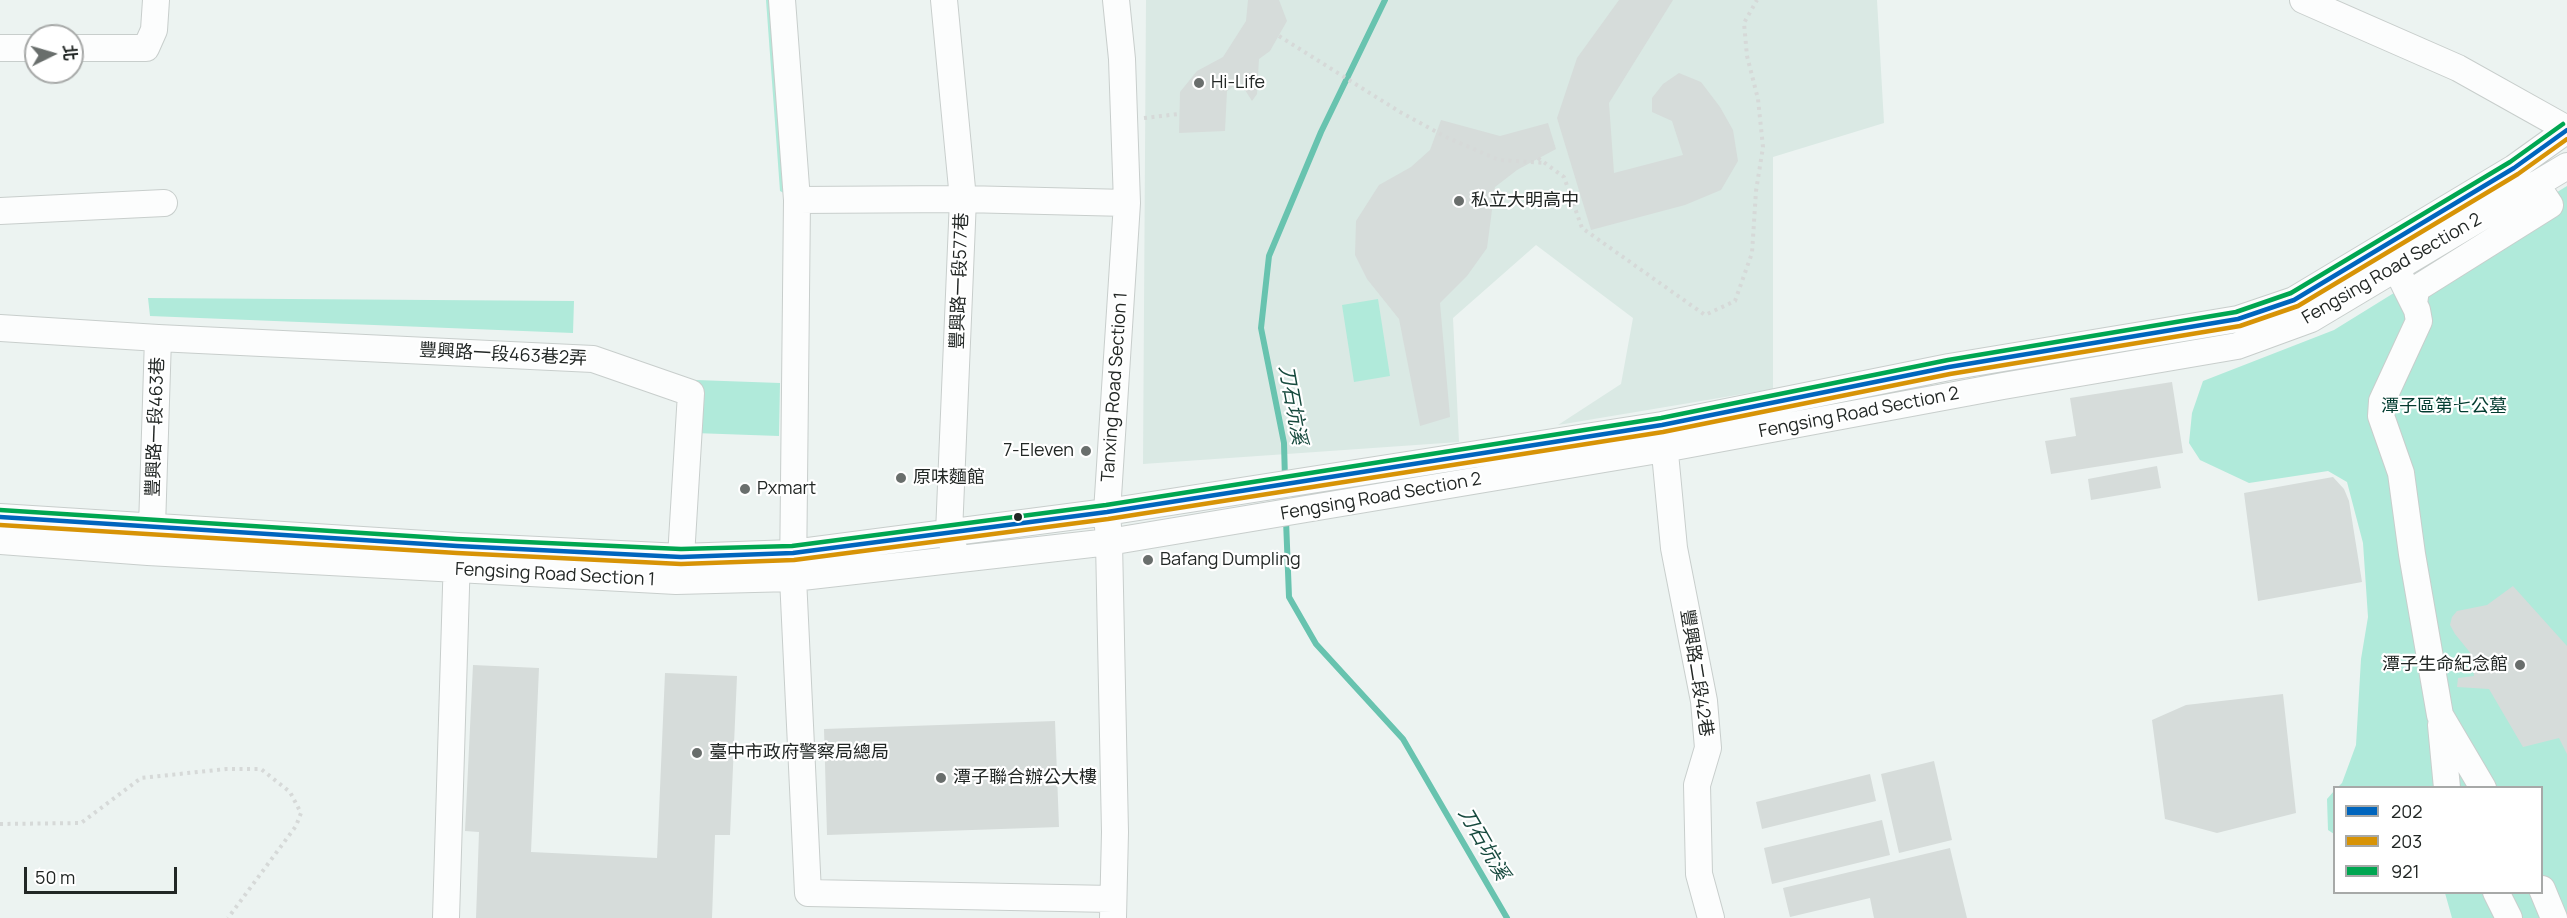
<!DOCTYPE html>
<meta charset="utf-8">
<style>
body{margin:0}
#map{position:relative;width:2567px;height:918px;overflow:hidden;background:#ecf3f1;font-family:Manrope,"Noto Sans TC",sans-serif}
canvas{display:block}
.legend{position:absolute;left:2333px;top:786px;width:210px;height:108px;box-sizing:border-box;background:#fff;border:2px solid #a7a9a8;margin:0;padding:8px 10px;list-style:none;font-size:18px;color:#222725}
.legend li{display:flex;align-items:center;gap:12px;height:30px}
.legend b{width:30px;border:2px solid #a7a9a8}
.north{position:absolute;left:24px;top:24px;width:60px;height:60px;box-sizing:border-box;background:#fff;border:2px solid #a7a9a8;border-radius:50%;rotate:85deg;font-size:16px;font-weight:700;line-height:24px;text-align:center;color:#222725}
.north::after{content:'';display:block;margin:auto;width:21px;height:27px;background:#696e6c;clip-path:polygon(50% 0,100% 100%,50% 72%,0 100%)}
.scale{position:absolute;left:24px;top:867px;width:153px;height:27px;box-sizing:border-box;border:3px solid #222725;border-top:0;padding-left:8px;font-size:18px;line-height:21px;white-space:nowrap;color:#222725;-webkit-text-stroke:4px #fff;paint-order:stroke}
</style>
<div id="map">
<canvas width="2567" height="918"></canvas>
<ul class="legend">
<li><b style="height:8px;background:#0065bd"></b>202</li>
<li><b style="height:8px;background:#d79306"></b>203</li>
<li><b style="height:8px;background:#00a651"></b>921</li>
</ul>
<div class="north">北</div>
<div class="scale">50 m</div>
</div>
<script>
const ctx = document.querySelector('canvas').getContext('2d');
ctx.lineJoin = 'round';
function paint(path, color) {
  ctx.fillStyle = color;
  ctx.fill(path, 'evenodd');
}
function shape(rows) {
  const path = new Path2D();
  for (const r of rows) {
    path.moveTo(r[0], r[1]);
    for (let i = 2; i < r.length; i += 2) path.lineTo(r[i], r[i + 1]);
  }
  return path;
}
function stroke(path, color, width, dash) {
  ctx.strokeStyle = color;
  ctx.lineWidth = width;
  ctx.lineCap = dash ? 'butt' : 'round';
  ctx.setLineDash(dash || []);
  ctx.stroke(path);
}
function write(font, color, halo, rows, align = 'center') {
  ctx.font = font + ' Manrope,"Noto Sans TC",sans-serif';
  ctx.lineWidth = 4.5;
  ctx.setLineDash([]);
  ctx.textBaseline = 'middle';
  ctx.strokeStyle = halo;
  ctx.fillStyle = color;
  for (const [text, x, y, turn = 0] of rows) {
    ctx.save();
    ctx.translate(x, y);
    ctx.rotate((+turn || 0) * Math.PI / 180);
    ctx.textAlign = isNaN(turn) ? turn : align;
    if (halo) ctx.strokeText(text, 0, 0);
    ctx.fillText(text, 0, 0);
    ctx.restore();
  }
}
paint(shape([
 [1146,0,1877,0,1884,123,1773,157,1773,389,1558,425,1621,384,1633,318,1536,245,1453,318,1459,442,1143,464]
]), '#dae9e4');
paint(shape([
 [766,0,782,0,797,200,780,191],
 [2567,186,2567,918,2452,918,2445,893,2542,892,2542,788,2338,787,2342,783,2356,745,2361,659,2368,617,2363,543,2347,482,2328,471,2249,483,2200,460,2189,443,2192,413,2203,381,2334,330],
 [148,298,574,301,573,333,150,316],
 [1378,299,1390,376,1354,382,1342,305],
 [696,380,780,383,779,436,694,433],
 [2334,791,2334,834,2328,830,2327,799]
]), '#b0eada');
stroke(shape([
 [1285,480,1284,443,1261,328,1269,256,1321,132,1385,0],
 [1286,520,1289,597,1316,644,1403,739,1507,918]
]), '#68c3af', 6);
paint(shape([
 [1248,0,1279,0,1287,21,1270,51,1259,59,1257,94,1252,101,1240,82,1227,91,1225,131,1179,133,1180,92,1197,71,1223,57,1246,21],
 [1619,0,1673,0,1609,103,1614,173,1683,155,1672,121,1652,112,1652,98,1663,84,1679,73,1701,82,1720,107,1733,130,1738,161,1721,190,1685,205,1591,230,1557,118,1577,58],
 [1441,120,1500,136,1548,123,1556,149,1517,170,1495,187,1487,248,1467,276,1440,303,1450,417,1420,426,1399,319,1367,279,1355,255,1356,221,1379,185,1411,167,1430,150],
 [2172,382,2183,453,2051,474,2045,441,2076,436,2070,398],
 [2157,466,2161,488,2091,500,2088,479],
 [2333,477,2344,489,2349,501,2362,582,2258,601,2244,493],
 [2513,586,2567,646,2567,754,2559,738,2523,747,2489,689,2457,687,2458,678,2474,676,2472,655,2455,634,2450,625,2452,617,2457,611,2487,605],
 [473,665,539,668,531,852,657,858,665,673,737,676,730,835,715,835,712,918,476,918,479,832,465,831],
 [2283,694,2296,813,2217,833,2165,819,2152,720,2186,705],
 [1055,721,1059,827,827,835,824,729],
 [1934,761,1952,840,1899,853,1881,774],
 [1870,774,1876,801,1762,829,1756,802],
 [1882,820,1890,855,1772,884,1764,848],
 [1950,848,1967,918,1874,918,1870,898,1790,917,1783,888]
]), '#d6dcda');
const minor = shape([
 [782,0,797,200,793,578,808,893,1112,899],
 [944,0,963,199,949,533,954,549],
 [2303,0,2458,68,2567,129],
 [0,48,36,48],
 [72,48,146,48,154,30,156,0],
 [797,200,963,199,1127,203],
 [0,211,164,203],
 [2396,268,2417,310,2419,321,2382,401,2381,416,2401,473,2412,554,2440,715,2483,788],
 [2414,304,2416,289,2550,205,2536,184],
 [0,328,158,338,593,359,691,393,681,557,678,572],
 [1663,432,1674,548,1704,701,1708,748,1697,785,1699,874,1711,918],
 [0,517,457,546,681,557,793,553,1107,512,1662,425,1949,367,2238,319,2294,300,2514,168,2567,130],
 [0,541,148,552,676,581,793,578,1109,542,1664,449,2003,386,2237,346,2311,319,2567,166],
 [149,545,152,527,158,338],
 [2441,725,2447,788],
 [2542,889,2554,918],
 [2496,892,2509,918],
 [446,918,457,555],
 [1113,918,1115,832,1109,542,1107,512,1127,203,1122,59,1116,0]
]);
stroke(minor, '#c8cecc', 28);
stroke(shape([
 [1279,36,1400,112,1446,137,1499,160,1545,163],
 [1144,118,1179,114],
 [1538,158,1564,177,1582,228,1705,315,1735,301,1752,253,1756,191,1763,147,1758,99,1747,56,1744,23,1757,0],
 [0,824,81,823,141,778,226,769,261,769,290,792,301,813,296,826,228,918]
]), '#d6d9d8', 4, [3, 4.5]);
stroke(minor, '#fcfdfd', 26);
stroke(shape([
 [0,517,457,546,681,557,793,553,1107,512,1662,425,1949,367,2238,319,2294,300,2514,168,2567,130]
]), '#0065bd', 4.5);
stroke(shape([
 [0,525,457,553,681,564,794,560,1108,519,1663,432,1950,374,2240,326,2298,306,2518,174,2567,139]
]), '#d79306', 4.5);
stroke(shape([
 [0,510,457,539,681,549,792,546,1106,505,1661,418,1948,360,2236,312,2291,293,2510,162,2563,124]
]), '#00a651', 4.5);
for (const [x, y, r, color] of [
 [1199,83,6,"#696e6c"],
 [1459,201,6,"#696e6c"],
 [1086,451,6,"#696e6c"],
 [901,478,6,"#696e6c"],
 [745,489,6,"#696e6c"],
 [1018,517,5,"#222725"],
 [1148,560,6,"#696e6c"],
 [2520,665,6,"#696e6c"],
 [697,753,6,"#696e6c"],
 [941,778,6,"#696e6c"]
]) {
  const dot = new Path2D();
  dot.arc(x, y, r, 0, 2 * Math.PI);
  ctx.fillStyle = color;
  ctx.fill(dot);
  stroke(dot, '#fff', 2);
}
write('18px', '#222725', '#fff', [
 ["Hi-Life",1211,83],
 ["私立大明高中",1471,201],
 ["7-Eleven",1074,451,"right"],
 ["原味麵館",913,478],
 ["Pxmart",757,489],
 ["Bafang Dumpling",1160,560],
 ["潭子生命紀念館",2508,665,"right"],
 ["臺中市政府警察局總局",709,753],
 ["潭子聯合辦公大樓",953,778]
], 'left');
write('18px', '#222725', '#fff', [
 ["Fengsing Road Section 2",2392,269,-30],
 ["豐興路一段577巷",960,281,-88],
 ["豐興路一段463巷2弄",503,355,3],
 ["Tanxing Road Section 1",1115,387,-86],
 ["Fengsing Road Section 2",1859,413,-11],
 ["豐興路一段463巷",156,427,-88],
 ["Fengsing Road Section 2",1381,497,-10],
 ["Fengsing Road Section 1",555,575,3],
 ["豐興路二段42巷",1696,673,81]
]);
write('18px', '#033c30', '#fff', [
 ["潭子區第七公墓",2444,407]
]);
write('italic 20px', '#174a3e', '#fff', [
 ["刀石坑溪",1292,405,80],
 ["刀石坑溪",1483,844,60]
]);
</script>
